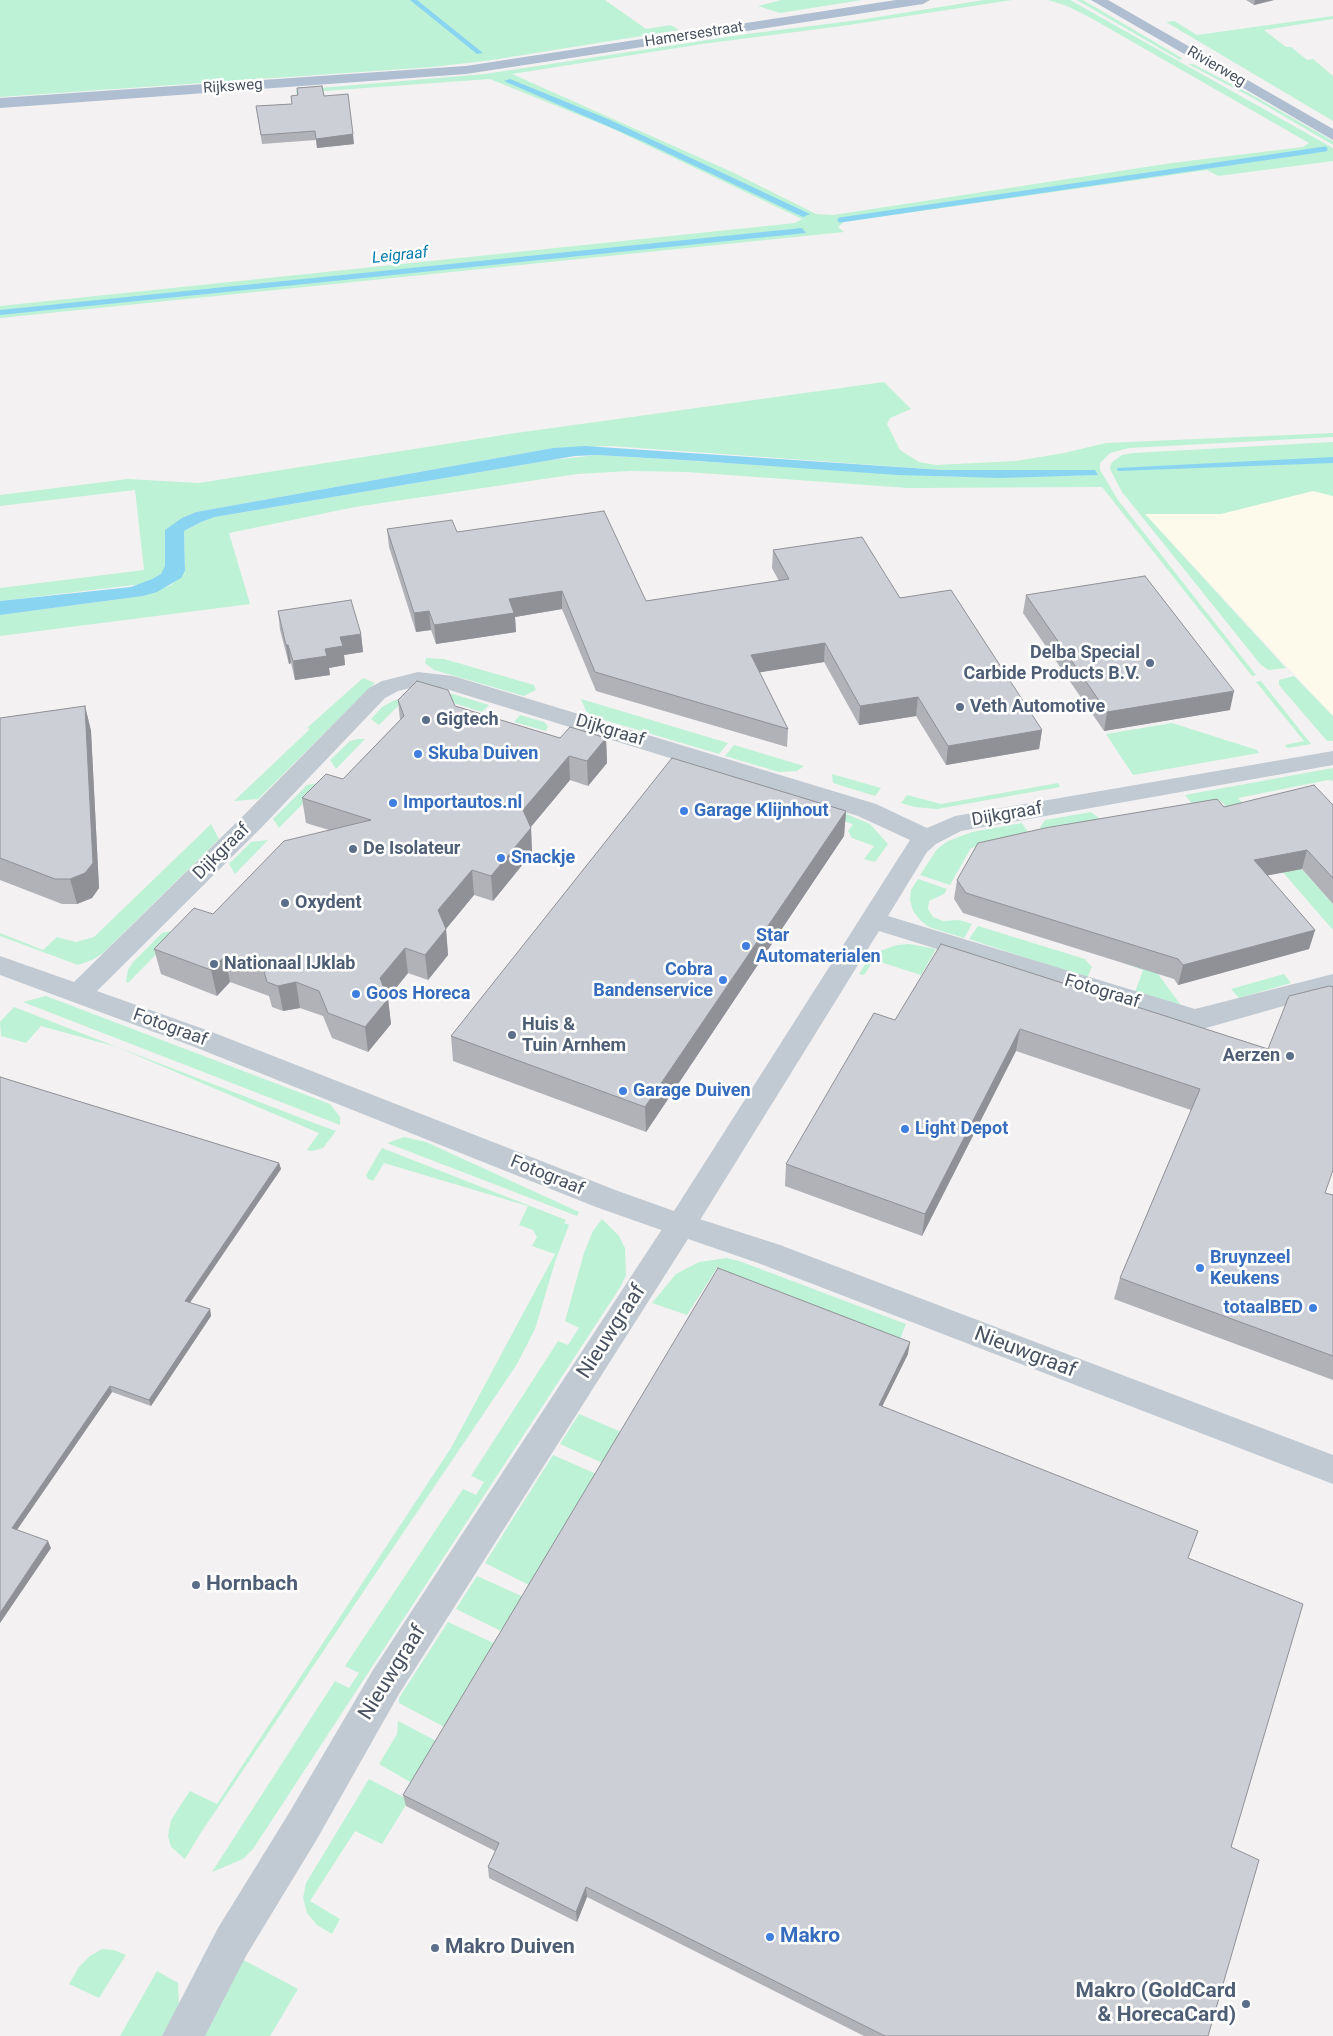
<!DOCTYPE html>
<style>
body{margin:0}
canvas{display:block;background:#f3f1f1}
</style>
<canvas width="1333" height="2036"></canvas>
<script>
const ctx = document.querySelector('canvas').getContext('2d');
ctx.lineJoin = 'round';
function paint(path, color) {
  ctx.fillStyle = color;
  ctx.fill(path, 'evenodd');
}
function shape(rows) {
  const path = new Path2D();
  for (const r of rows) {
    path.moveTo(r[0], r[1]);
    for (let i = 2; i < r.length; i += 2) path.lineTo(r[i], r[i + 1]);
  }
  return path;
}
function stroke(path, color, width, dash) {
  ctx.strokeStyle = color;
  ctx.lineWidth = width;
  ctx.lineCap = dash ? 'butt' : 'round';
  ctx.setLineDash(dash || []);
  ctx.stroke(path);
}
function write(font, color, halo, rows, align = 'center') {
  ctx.font = font + ' Roboto,sans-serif';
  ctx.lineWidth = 5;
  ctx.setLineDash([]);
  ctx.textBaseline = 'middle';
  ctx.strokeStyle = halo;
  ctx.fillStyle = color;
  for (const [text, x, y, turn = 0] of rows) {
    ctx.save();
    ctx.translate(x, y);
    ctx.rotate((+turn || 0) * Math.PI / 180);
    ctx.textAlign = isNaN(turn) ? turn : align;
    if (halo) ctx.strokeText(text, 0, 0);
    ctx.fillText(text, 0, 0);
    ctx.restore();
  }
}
paint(shape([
 [1333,469,1333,716,1144,513]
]), '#fdf9eb');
paint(shape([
 [0,0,605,0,646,29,671,25,679,30,492,60,433,67,0,97],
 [781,0,862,0,780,13,758,6],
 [984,0,1012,0,842,26,702,44,512,74,732,172,816,214,833,215,1172,163,1303,147,1309,143,1091,18,1067,6,1048,0,1070,0,1333,148,1333,161,1218,176,1207,170,844,222,838,227,844,232,0,318,0,306,795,223,802,219,611,128,490,79,296,93,296,90,485,74,747,34,859,20],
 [1077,0,1083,0,1182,58,1180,60],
 [1333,16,1333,19,1264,30,1286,47,1291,47,1307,60,1313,59,1333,76,1333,121,1166,22,1174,21,1197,35],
 [1188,64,1193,64,1254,96,1333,141,1333,145,1253,98],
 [884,382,911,409,890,418,887,424,900,450,919,462,936,465,1016,461,1064,453,1106,443,1333,433,1333,437,1129,448,1110,453,1100,463,1100,470,1118,500,1256,675,1252,676,1102,487,908,488,687,472,630,471,577,474,355,507,229,533,250,604,0,636,0,615,143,596,171,585,185,572,184,531,201,522,215,517,552,460,597,455,952,477,1097,475,1094,470,943,470,611,446,553,448,196,512,182,518,164,570,161,574,143,584,0,601,0,588,144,570,135,490,0,506,0,495,128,479,199,483,509,434],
 [1333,442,1333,496,1313,491,1221,514,1145,514,1286,668,1269,670,1261,665,1122,492,1110,469,1111,463,1122,455,1133,453],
 [426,658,444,659,534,685,536,690,524,696,434,670,425,663],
 [1294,676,1333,716,1333,741,1327,741,1279,685,1279,680],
 [363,678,375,683,258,799,234,801,310,729,307,728],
 [1261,681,1311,744,1287,748,1285,745,1304,741,1256,682],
 [434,692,453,694,489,705,482,712,441,699,407,703,397,707,379,725,371,719,382,707,393,701,404,697],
 [581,699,728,743,719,754,594,717,586,711],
 [520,715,544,722,548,726,546,731,514,722],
 [1172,723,1257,750,1259,753,1133,775,1106,734],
 [358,739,365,739,336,769,330,760,350,741],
 [734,745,804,766,797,771,779,772,725,756],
 [1333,768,1333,781,1328,780,1238,798,1333,904,1333,930,1221,801,1194,806,1185,795],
 [832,774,881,788,875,796,833,783],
 [324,782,279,828,273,819,307,785],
 [1058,783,1060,787,937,809,915,807,901,803,907,795,941,804],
 [1091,812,1104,822,1125,929,1183,1008,1135,992,1143,970,1126,964,1054,844,1040,827,1045,820],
 [844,813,870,824,888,844,875,862,864,859,874,846,852,838,848,831,853,824,839,820],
 [1022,823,1030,835,971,848,950,885,920,875,937,849,948,841,972,832],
 [211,824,219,839,102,954,92,960,78,965,0,936,0,933,43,950,57,937,76,942,94,937],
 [268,840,235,874,229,864,251,842],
 [918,879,947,889,944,894,929,901,928,909,933,917,943,921,959,920,972,924,964,938,929,927,920,920,913,911,910,900,911,890],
 [978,926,1085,959,1092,967,1087,978,969,939],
 [181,929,128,983,126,982,128,970,133,962,162,933],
 [909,944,936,949,921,975,874,960,864,975,859,974,870,956,877,952,897,945],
 [1284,974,1291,983,1239,998,1231,989],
 [46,996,330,1104,340,1117,340,1125,23,1002],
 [14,1007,117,1047,314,1123,336,1131,323,1148,312,1151,307,1150,319,1133,117,1047,41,1026,26,1043,1,1036,0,1022],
 [404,1137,426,1142,579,1212,577,1216,387,1143],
 [382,1148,566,1220,564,1223,569,1225,556,1259,535,1329,517,1364,200,1834,185,1859,171,1847,168,1836,171,1820,190,1791,217,1804,451,1448,555,1254,532,1246,537,1237,533,1230,519,1225,528,1206,384,1163,373,1181,368,1179,366,1175],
 [602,1219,619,1236,625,1248,626,1275,621,1286,253,1849,243,1859,212,1872,335,1681,349,1688,359,1673,345,1666,463,1489,476,1495,484,1482,471,1476,558,1341,568,1345,579,1328,565,1321,584,1253,593,1231],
 [727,1258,742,1262,906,1324,900,1339,717,1268,687,1315,652,1303,676,1274,699,1262],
 [579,1414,626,1434,607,1465,560,1444],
 [553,1455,601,1476,535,1588,485,1563],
 [477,1576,528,1599,507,1634,456,1609],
 [448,1622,500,1646,450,1730,399,1703,399,1698],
 [398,1721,442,1744,417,1786,379,1764,397,1734],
 [369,1779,409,1800,382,1844,355,1831,310,1901,340,1919,332,1934,317,1925,307,1913,303,1898,306,1883],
 [102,1949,114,1950,126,1955,99,1998,69,1984,79,1967,90,1956],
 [238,1957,298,1989,270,2036,197,2036],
 [157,1971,178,1983,179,2007,167,2036,120,2036]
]), '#bef2d6');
paint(shape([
 [410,0,417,0,483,53,477,54],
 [510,79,608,119,810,214,803,217,642,141,504,81],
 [802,228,806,233,0,315,0,310],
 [585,446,943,470,1095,470,1098,475,1000,478,898,475,698,461,597,455,575,456,215,517,201,522,184,531,185,571,181,578,157,592,143,596,0,615,0,601,131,587,152,579,161,574,165,566,165,530,182,518,196,512,553,448],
 [1333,457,1333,463,1118,471,1117,468]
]), '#89d4f1');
stroke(shape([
 [840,220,1325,149]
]), '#89d4f1', 5);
paint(shape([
 [418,672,453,676,876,804,927,828,955,816,1333,751,1333,765,961,831,936,844,927,852,888,916,1195,1009,1333,974,1333,992,1206,1028,1195,1029,879,931,692,1233,681,1237,596,1207,192,1046,0,975,0,956,74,982,243,816,369,688,382,681,418,672],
 [418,686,443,688,858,816,910,840,674,1211,618,1191,212,1032,97,991,261,828,385,698,398,691,418,686]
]), '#c1cad3');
paint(shape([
 [681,1213,780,1245,1333,1455,1333,1484,758,1263,688,1239,399,1694,317,1839,246,1956,205,2036,162,2036,218,1928,289,1813,373,1670,670,1217,681,1213]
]), '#c1cad3');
paint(shape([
 [896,0,930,0,923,4,466,74,0,108,0,98,466,66,896,0],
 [1091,0,1108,0,1333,129,1333,140,1091,0]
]), '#b0bed1');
paint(shape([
 [1246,0,1274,0,1254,5],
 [297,88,324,96,354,144,317,148,316,140,262,144,256,106,292,104,291,96,297,95],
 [387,529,457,532,646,601,779,581,772,568,773,550,900,598,1042,730,1039,749,946,765,916,716,859,725,824,662,759,672,788,729,787,747,596,691,562,609,515,617,516,632,436,644,431,630,416,632,389,547],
 [1026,595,1230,710,1104,731,1023,613],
 [278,611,361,634,363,652,344,655,345,665,329,668,330,675,295,680,291,663,289,664,280,630],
 [398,700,455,706,560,738,606,738,607,763,588,786,570,780,531,827,532,853,493,901,474,895,446,929,448,955,428,980,408,973,388,998,391,1024,368,1052,332,1038,323,1016,300,1008,283,1011,272,1007,269,996,230,982,217,996,161,974,154,949,213,914,329,830,306,823,302,798,343,779,400,720],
 [85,706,91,731,99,888,92,898,77,904,62,904,0,880,0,718],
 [1333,805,1333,904,1302,869,1267,875,1315,930,1309,949,1178,985,1174,979,963,913,954,899,957,880,1224,807],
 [846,811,844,836,646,1132,453,1061,451,1036],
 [895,1020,1268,1049,1325,1193,1333,1195,1333,1380,1114,1299,1120,1278,1191,1110,1016,1051,922,1236,785,1186,786,1164],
 [0,1077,279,1163,281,1169,190,1303,210,1309,211,1316,151,1406,112,1392,17,1530,51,1548,0,1623],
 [908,1354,882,1406,1188,1559,1231,1847,1208,2036,864,2036,587,1897,577,1922,489,1878,488,1867,495,1851,406,1806,403,1795]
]), '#b0b2b8');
paint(shape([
 [1255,0,1274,0,1254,5],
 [353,134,354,144,317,148,316,139],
 [562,591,562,609,515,617,516,632,436,644,434,625,509,599],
 [429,611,431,630,416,632,414,613],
 [361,634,363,652,344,655,345,665,329,668,330,675,295,680,293,661,325,649,340,637],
 [825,643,824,662,750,674,751,655],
 [286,645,288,645,291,663,289,664],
 [1234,691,1230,710,1104,731,1107,712],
 [918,697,916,716,859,725,860,706],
 [85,706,91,731,99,888,92,898,77,904,70,879],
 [1042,730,1039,749,946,765,948,746],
 [606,738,607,763,588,786,587,761],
 [569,756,570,780,524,835,523,810],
 [846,811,844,836,646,1132,645,1107],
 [531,828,532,853,493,901,491,876],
 [1307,850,1302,869,1249,879,1254,860],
 [472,870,474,895,441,935,438,910],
 [446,929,448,955,428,980,425,955],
 [1315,930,1309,949,1178,985,1183,965],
 [405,948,408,973,384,1003,380,978],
 [225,956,230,982,217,996,211,970],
 [296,982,300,1008,283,1011,278,986],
 [388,999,391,1024,368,1052,365,1027],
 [1020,1029,1016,1051,922,1236,925,1214],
 [279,1163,281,1169,186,1308,185,1301],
 [210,1309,211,1316,151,1406,149,1400],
 [910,1342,908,1354,877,1417,879,1405],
 [110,1386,112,1392,14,1534,12,1528],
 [48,1541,51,1548,0,1623,0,1613],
 [586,1887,587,1897,577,1922,576,1912]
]), '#909196');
const building = shape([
 [322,86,324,96,348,94,353,134,316,139,315,131,261,135,256,106,292,104,291,96,298,95,297,88,322,86],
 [604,511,646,601,789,579,773,550,862,537,900,598,951,590,1042,730,948,746,918,697,860,706,825,643,751,655,788,729,595,672,562,591,509,599,514,613,434,625,429,611,414,613,387,529,452,520,457,532,604,511],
 [1145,576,1234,691,1107,712,1026,595,1145,576],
 [351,600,361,634,340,637,343,646,325,649,327,656,293,661,288,645,286,645,278,611,351,600],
 [417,681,448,690,455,706,560,738,570,727,606,738,587,761,569,756,523,810,531,828,491,876,472,870,438,910,446,929,425,955,405,948,380,978,388,999,365,1027,328,1013,319,991,296,982,278,986,267,982,264,971,225,956,211,970,154,949,194,908,213,914,284,841,371,820,302,798,326,774,343,779,404,716,398,700,417,681],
 [85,706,93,863,85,873,70,879,55,879,0,858,0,718,85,706],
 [672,758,846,811,645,1107,451,1036,672,758],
 [1314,785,1333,805,1333,878,1307,850,1254,860,1315,930,1183,965,1178,959,966,893,957,880,978,843,1045,828,1217,799,1224,807,1314,785],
 [941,944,1268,1049,1289,996,1329,986,1333,987,1333,1170,1325,1193,1333,1195,1333,1356,1120,1278,1200,1089,1020,1029,925,1214,786,1164,874,1013,895,1020,941,944],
 [0,1077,279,1163,185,1301,210,1309,149,1400,110,1386,12,1528,48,1541,0,1613,0,1077],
 [718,1268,910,1342,879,1405,1198,1531,1188,1558,1303,1604,1231,1847,1259,1860,1208,2036,885,2036,586,1887,576,1912,488,1867,499,1843,403,1795,718,1268]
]);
paint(building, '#cdcfd6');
stroke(building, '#909196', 1);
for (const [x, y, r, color] of [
 [1150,663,5,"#5c6f8a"],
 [960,707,5,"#5c6f8a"],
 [426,720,5,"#5c6f8a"],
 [418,754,5,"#3f7fe0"],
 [393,803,5,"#3f7fe0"],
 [684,811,5,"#3f7fe0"],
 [353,849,5,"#5c6f8a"],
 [501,858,5,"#3f7fe0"],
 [285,903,5,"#5c6f8a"],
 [746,946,5,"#3f7fe0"],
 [214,964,5,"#5c6f8a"],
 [723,980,5,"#3f7fe0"],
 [356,994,5,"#3f7fe0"],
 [512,1035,5,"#5c6f8a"],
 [1290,1056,5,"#5c6f8a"],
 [623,1091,5,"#3f7fe0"],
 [905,1129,5,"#3f7fe0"],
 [1200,1268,5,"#3f7fe0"],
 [1313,1308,5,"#3f7fe0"],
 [196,1585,5,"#5c6f8a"],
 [770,1937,5,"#3f7fe0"],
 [435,1948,5,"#5c6f8a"],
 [1246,2004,5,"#5c6f8a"]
]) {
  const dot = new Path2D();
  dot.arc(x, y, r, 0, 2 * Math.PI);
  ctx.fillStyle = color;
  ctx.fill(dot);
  stroke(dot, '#fff', 2);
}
write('15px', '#485260', '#fff', [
 ["Hamersestraat",694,35,-9],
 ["Rivierweg",1216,67,30],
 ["Rijksweg",233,87,-4]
]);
write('italic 16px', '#067dad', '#fff', [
 ["Leigraaf",400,256,-6]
]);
write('bold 18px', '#4e5e75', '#fff', [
 ["Delba Special",1140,653,"right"],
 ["Carbide Products B.V.",1140,674,"right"],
 ["Veth Automotive",970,707],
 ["Gigtech",436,720],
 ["De Isolateur",363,849],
 ["Oxydent",295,903],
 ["Nationaal IJklab",224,964],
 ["Huis &",522,1025],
 ["Tuin Arnhem",522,1046],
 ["Aerzen",1280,1056,"right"]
], 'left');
write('18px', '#485260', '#fff', [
 ["Dijkgraaf",610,731,17],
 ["Dijkgraaf",1007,815,-10],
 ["Dijkgraaf",222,852,-45],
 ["Fotograaf",1102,992,17],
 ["Fotograaf",170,1028,20],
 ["Fotograaf",547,1176,22]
]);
write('bold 18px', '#366cbe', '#fff', [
 ["Skuba Duiven",428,754],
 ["Importautos.nl",403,803],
 ["Garage Klijnhout",694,811],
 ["Snackje",511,858],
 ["Star",756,936],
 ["Automaterialen",756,957],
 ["Cobra",713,970,"right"],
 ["Bandenservice",713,991,"right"],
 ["Goos Horeca",366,994],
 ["Garage Duiven",633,1091],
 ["Light Depot",915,1129],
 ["Bruynzeel",1210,1258],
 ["Keukens",1210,1279],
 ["totaalBED",1303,1308,"right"]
], 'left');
write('21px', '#485260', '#fff', [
 ["Nieuwgraaf",612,1332,-57],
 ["Nieuwgraaf",1025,1353,21],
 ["Nieuwgraaf",393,1673,-58]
]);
write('bold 21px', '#4e5e75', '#fff', [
 ["Hornbach",206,1585],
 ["Makro Duiven",445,1948],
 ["Makro (GoldCard",1236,1992,"right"],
 ["& HorecaCard)",1236,2016,"right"]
], 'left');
write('bold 21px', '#366cbe', '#fff', [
 ["Makro",780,1937]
], 'left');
</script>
